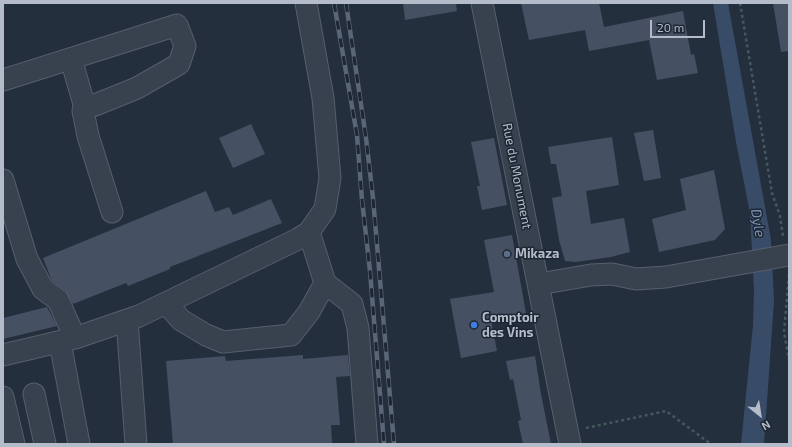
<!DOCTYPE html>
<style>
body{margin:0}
#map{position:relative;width:792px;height:447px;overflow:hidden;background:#242f3e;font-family:"Exo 2",sans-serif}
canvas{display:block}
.frame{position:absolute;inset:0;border:4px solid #b4bcc9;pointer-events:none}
.north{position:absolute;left:740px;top:395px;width:40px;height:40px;-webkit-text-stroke:3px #1d2633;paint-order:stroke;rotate:150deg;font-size:11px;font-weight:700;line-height:16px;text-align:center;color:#b4bcc9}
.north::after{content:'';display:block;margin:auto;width:14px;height:18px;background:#b4bcc9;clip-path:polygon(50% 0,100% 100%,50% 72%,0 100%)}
.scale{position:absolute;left:650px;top:20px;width:55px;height:18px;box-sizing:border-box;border:2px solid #b4bcc9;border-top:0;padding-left:5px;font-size:12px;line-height:14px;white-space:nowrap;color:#b4bcc9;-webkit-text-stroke:3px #1d2633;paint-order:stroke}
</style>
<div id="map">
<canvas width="792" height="447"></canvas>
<div class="frame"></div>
<div class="north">N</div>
<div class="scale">20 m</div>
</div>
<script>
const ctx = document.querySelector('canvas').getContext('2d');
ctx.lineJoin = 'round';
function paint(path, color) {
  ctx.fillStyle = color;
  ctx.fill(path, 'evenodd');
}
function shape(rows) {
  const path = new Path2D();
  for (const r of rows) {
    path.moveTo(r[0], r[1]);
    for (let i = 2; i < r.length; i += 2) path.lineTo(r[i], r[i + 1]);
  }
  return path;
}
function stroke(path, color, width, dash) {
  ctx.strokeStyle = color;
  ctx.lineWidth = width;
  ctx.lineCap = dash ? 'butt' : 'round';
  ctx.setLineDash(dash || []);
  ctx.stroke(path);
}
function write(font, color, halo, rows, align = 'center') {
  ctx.font = font + ' "Exo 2",sans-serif';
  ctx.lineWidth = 3;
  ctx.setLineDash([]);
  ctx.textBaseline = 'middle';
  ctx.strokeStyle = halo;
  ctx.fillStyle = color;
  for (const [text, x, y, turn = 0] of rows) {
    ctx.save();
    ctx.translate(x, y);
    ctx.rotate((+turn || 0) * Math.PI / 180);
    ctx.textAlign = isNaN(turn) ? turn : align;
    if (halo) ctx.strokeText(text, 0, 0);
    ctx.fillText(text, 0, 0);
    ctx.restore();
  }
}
paint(shape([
 [713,3,728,3,771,240,774,301,764,444,741,444,753,326,754,291,750,213,736,142]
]), '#394c67');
paint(shape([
 [403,3,456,3,457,11,405,20],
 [521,3,599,3,604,27,683,11,691,55,694,54,698,73,657,80,649,40,589,51,585,30,529,40],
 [773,3,789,3,789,51,781,52],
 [251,124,265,154,233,168,219,138],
 [653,130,661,178,644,181,634,133],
 [612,137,619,185,586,191,591,224,624,218,630,252,611,257,576,262,565,261,559,240,552,198,562,196,556,164,551,164,548,147],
 [494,138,507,205,482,210,477,186,480,186,471,142],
 [714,170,725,229,715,240,659,252,652,219,686,210,680,179],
 [206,191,215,212,229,207,233,215,271,199,282,223,170,267,170,269,128,286,126,283,73,304,65,291,52,281,43,258],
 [512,235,526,313,491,320,497,351,461,358,450,299,494,292,484,240],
 [47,307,57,326,3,339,3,318],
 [303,355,303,359,348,355,350,376,336,377,340,425,331,425,332,444,173,444,166,361,225,356,226,361],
 [535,356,541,394,551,444,523,444,518,421,521,420,513,379,510,380,506,361]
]), '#455162');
const minor = shape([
 [482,3,570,444],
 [3,80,177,25,185,46,179,64,137,88,95,105,84,104,71,59],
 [84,104,83,111,88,136,112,212],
 [3,180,27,259,43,289,58,300,75,338],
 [309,232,325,283,352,304,358,328,367,444],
 [539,284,591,275,612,274,636,279,666,277,789,255],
 [166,303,181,320,206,335,223,342,291,335,309,312,325,283],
 [127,320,136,444],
 [60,342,79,444],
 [3,355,75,338,139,316,298,239,309,232,325,209,330,178,323,98,306,3],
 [34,394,45,444],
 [3,397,14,444]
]);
stroke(minor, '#565f6c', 23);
stroke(shape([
 [740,3,772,193,780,216,783,236],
 [789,275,784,332,789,360],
 [586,428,666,411,711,444]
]), '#44595c', 2.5, [3, 3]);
stroke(minor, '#38414e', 21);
const rail = shape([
 [334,3,357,135,362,200,370,271,384,444],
 [346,3,366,138,373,198,394,444]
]);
stroke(rail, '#5a6575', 4.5);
stroke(rail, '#1d2633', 3, [9]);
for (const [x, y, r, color] of [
 [507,254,4,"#5c6f8a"],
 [474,325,4,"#3f7fe0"]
]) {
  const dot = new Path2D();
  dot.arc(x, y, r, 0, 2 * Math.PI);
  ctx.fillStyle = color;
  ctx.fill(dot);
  stroke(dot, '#1d2633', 1.5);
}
write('13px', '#b4bcc9', '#1d2633', [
 ["Rue du Monument",517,176,79]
]);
write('bold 13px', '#b4bcc9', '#1d2633', [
 ["Mikaza",515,254],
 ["Comptoir",482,318],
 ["des Vins",482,333]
], 'left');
write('italic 14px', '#7c92b1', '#1d2633', [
 ["Dyle",758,223,80]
]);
</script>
